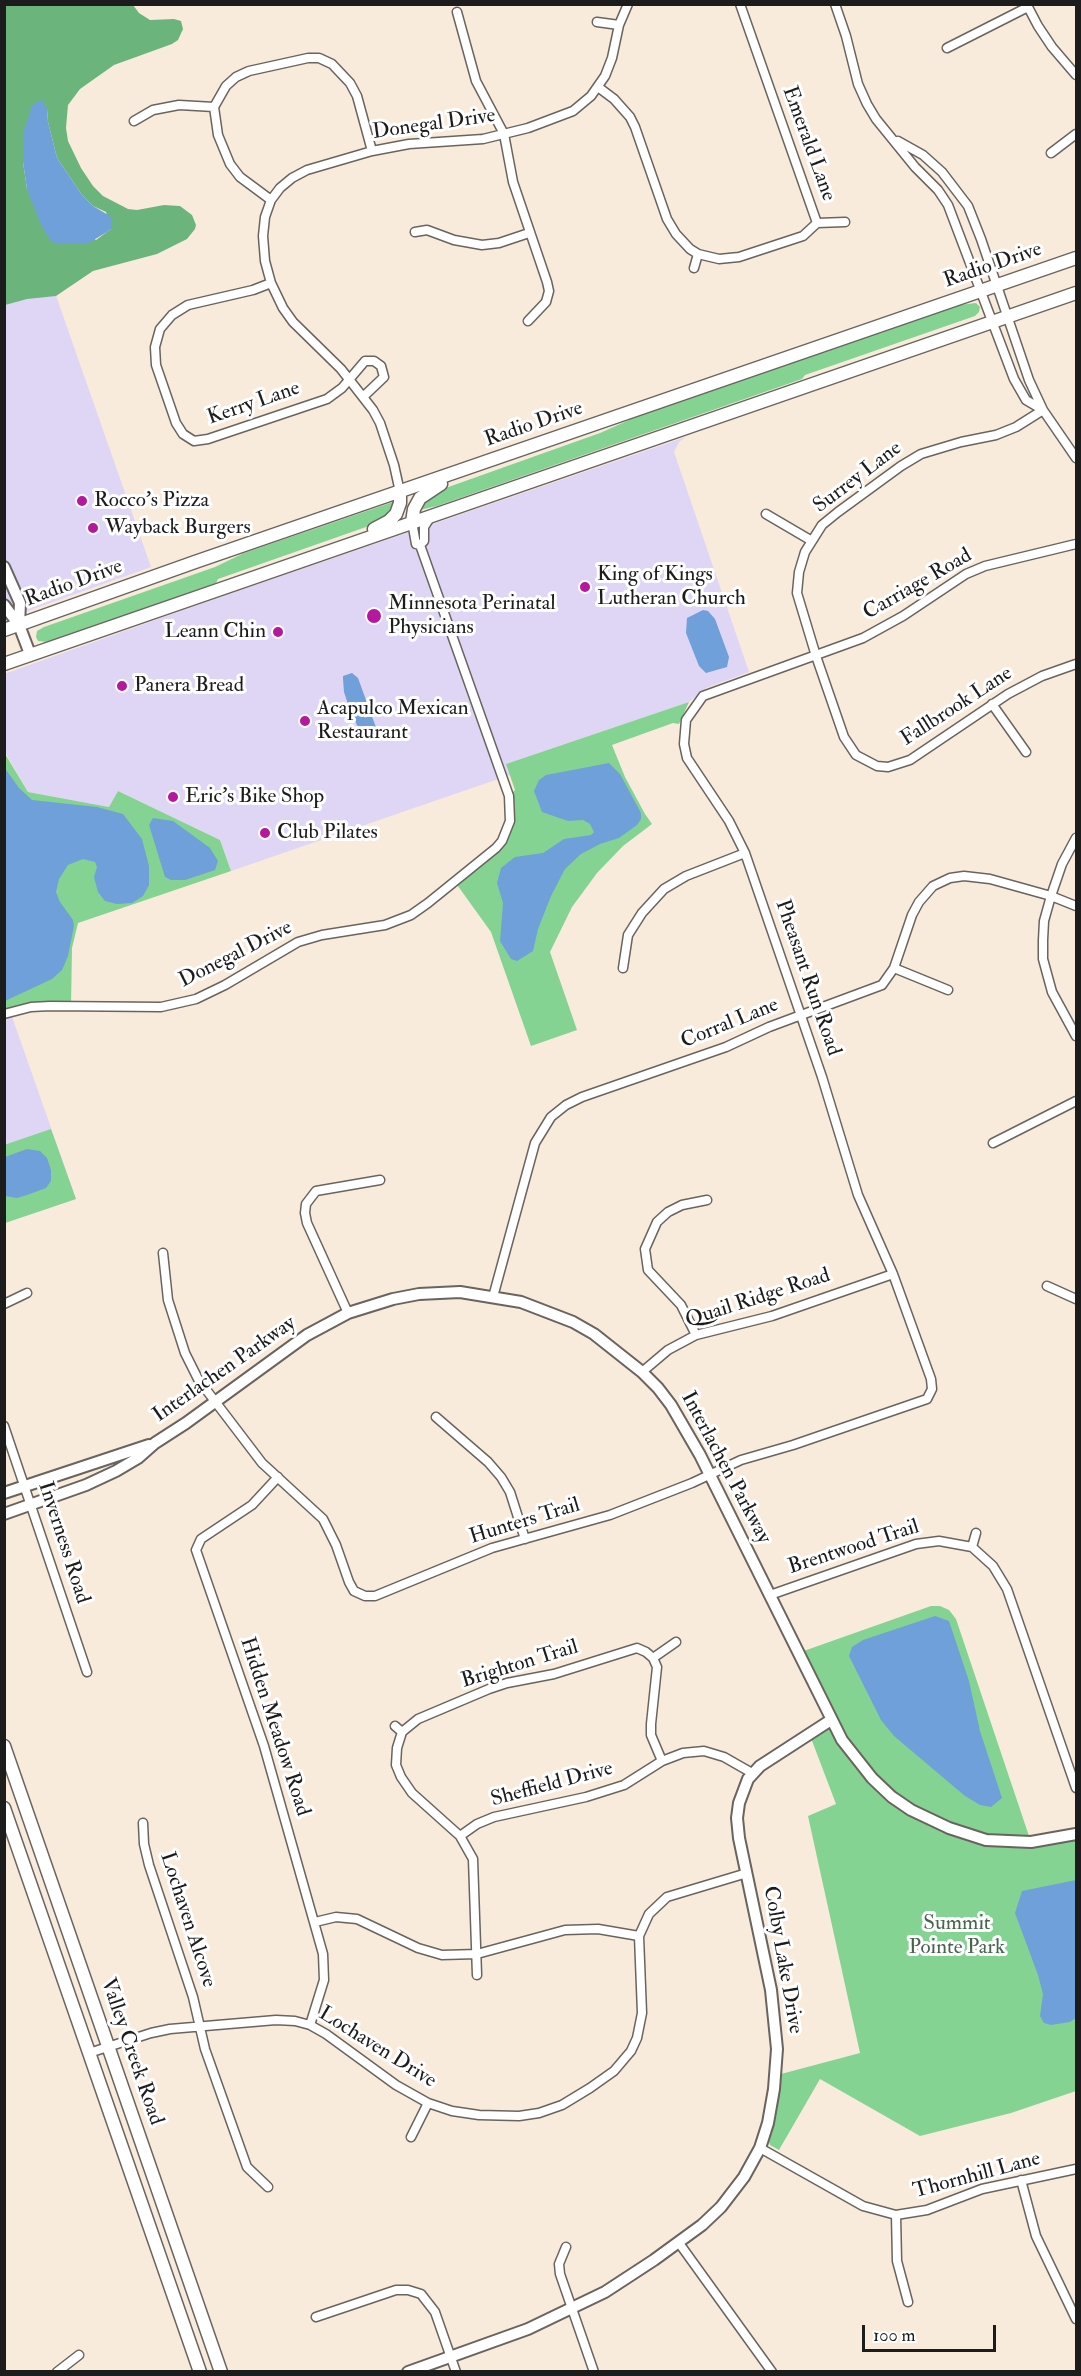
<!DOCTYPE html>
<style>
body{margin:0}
#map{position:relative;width:1081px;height:2376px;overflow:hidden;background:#f9ebdb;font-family:"IM FELL Double Pica",serif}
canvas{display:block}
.frame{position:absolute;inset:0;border:6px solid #1c1c1c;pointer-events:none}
.scale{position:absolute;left:862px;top:2325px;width:134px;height:27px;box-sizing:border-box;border:3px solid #1c1c1c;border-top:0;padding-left:8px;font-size:18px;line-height:21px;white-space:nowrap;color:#1c1c1c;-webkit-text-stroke:4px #fff;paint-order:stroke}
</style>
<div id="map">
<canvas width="1081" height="2376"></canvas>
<div class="frame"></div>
<div class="scale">100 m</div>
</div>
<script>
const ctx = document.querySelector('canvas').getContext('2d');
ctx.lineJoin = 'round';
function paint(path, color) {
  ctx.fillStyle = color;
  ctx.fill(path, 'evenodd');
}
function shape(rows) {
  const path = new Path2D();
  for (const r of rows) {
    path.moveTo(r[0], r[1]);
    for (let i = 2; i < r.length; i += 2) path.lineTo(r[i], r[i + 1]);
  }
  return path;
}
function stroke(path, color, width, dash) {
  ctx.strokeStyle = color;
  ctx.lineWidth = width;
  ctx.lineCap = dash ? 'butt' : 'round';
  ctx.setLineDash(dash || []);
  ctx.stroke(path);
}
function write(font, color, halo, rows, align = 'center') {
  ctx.font = font + ' "IM FELL Double Pica",serif';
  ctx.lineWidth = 6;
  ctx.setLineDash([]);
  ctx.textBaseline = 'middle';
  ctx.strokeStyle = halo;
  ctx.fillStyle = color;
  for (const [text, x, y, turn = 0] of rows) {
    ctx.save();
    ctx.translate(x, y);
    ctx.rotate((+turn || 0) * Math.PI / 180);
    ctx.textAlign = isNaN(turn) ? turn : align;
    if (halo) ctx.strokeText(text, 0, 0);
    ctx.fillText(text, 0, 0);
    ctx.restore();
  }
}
paint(shape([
 [53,287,151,567,5,619,4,304],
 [686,437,679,442,674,452,749,672,706,688,689,702,506,764,510,775,231,871,220,840,118,791,109,807,28,792,5,752,4,674,223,596],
 [10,1011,76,1199,5,1223,4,1014]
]), '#dfd5f5');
paint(shape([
 [976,303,980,307,979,312,975,316,805,375,802,379,437,506,420,510,426,500,440,490,600,433,638,416,959,305],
 [393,502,392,507,384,517,366,527,218,579,216,583,163,602,47,642,38,641,36,637,37,631,44,627,215,567,244,553],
 [689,702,679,724,673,723,612,745,625,777,645,814,652,824,623,846,597,873,572,907,550,952,577,1030,531,1046,491,932,455,882,489,855,506,832,509,796,515,790,506,764],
 [4,752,28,792,109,807,118,791,220,840,231,871,78,923,72,948,71,1006,5,1014],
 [51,1129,76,1199,5,1223,4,1145],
 [931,1606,940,1606,949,1610,956,1619,1031,1842,1076,1834,1076,2091,1011,2113,920,2136,820,2079,779,2150,770,2145,768,2139,775,2115,781,2074,860,2053,808,1816,836,1804,809,1733,831,1719,798,1653]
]), '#84d392');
paint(shape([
 [4,5,133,5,139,13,150,20,174,19,181,21,183,29,178,40,172,44,114,65,80,89,68,105,66,128,68,141,81,168,93,186,103,196,128,209,137,210,164,205,180,206,192,215,196,225,195,229,187,239,157,254,93,271,56,296,27,299,5,305],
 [47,109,48,122,57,158,82,195,93,206,106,212,111,229,96,240,27,189,23,162,23,134]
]), '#6bb57c');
paint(shape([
 [42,100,47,109,48,122,57,158,82,195,93,206,110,216,112,221,111,229,107,232,87,244,58,244,51,241,41,225,27,189,23,162,23,134,32,105],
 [703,610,708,611,715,619,729,657,727,667,706,673,699,666,686,633,687,618],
 [352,673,358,678,378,733,375,739,366,737,361,733,351,713,344,692,343,679,343,676],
 [609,763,620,774,641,813,641,819,637,825,619,838,600,844,581,854,565,869,551,896,538,929,533,951,517,961,511,959,500,941,503,903,497,883,501,868,515,857,543,853,564,839,591,835,594,832,590,824,583,820,568,821,542,812,534,791,539,780,546,775,562,772],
 [4,767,19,788,32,800,97,807,123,814,142,839,149,866,149,885,143,896,132,903,117,904,105,901,98,892,94,877,97,867,95,862,83,859,68,865,59,879,56,892,60,902,73,920,74,926,68,956,62,970,52,979,5,1001],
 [153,818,173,821,210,848,218,861,215,870,185,880,171,880,165,877,149,825],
 [27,1149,40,1151,47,1158,51,1170,51,1181,46,1188,27,1195,17,1198,5,1196,5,1157],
 [935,1616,949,1621,969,1681,980,1731,1002,1798,991,1807,980,1805,965,1796,894,1736,881,1720,849,1656,852,1647,863,1640],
 [1076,1880,1076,2018,1070,2022,1051,2025,1044,2023,1040,2016,1043,1994,1038,1975,1015,1913,1022,1891]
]), '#6fa0d9');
const minor = shape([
 [740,4,817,223],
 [835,4,846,36,858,84,867,104,876,119,915,167,938,190,948,205,1014,379,1026,400,1043,410],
 [1027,5,1038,26,1052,47,1076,75],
 [457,12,476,81,504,134,513,182,547,282,549,291,546,302,528,321],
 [597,22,619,25],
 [947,48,1028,7],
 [598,87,614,99,630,117,635,127,667,219,676,234,690,249,698,254,719,259,739,257,803,236,817,223],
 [134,121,153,110,179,105,214,107],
 [898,141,923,155,942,172,968,206,981,239,1029,380,1043,410,1076,458],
 [1051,153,1076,134],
 [271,200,240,177,230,164,218,135,214,107,226,86,236,77,249,71,308,58,319,58,332,64,350,83,357,96,372,151],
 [817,223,845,222],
 [415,232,427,230,454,240,482,245,499,243,529,233],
 [694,268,698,254],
 [271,283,253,290,188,305,172,315,160,329,155,347,156,365,176,423,183,434,194,441,208,439,327,399,342,388,365,361,374,361,381,366,384,377,364,396],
 [1043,410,1016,427,996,435,961,442,921,454,901,466,838,512,822,525,805,552,799,572,797,593,816,656,844,737,856,755,877,766,888,767,910,760,1008,694,1042,676,1076,664],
 [400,492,394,465,380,423,373,410,341,369,293,322,283,308,271,283,265,261,263,236,265,217,271,200,280,188,292,178,307,170,372,151,409,144,483,139,528,128,573,111,591,96,605,76,612,58,619,25,628,4],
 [766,514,812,541],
 [420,545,424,541,424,527,431,516],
 [992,704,1026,752],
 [1076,838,1062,864,1051,896,1044,921,1043,940,1043,959,1052,992,1076,1036],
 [623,968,628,935,642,913,664,889,686,876,745,853],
 [894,968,948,990],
 [4,1014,31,1007,50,1006,161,1007,196,999,225,985,298,942,322,935,385,925,411,915,428,903,496,848,502,841,510,821,509,796,420,545,416,544,412,522],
 [993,1143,1076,1101],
 [163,1253,168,1300,185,1353,198,1379,262,1463,323,1519,336,1545,349,1582,354,1591,365,1596,375,1596,492,1548,610,1515,692,1483,741,1460,793,1445,927,1399,932,1389,931,1379,893,1274,858,1195,822,1077,745,853,729,821,687,758,684,744,686,720,703,696,863,638,903,616,966,574,985,566,1076,544],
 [1047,1286,1076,1299],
 [493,1297,535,1143,551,1117,566,1105,582,1097,726,1047,769,1027,882,985,894,968,912,915,919,902,933,886,950,878,964,876,990,879,1051,896,1076,906],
 [4,1304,27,1293],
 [348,1313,307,1223,305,1213,306,1204,316,1191,380,1180],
 [696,1335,681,1305,648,1270,645,1249,657,1222,668,1212,682,1205,707,1200],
 [642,1372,668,1350,696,1335,772,1316,893,1274],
 [436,1417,488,1462,501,1477,510,1492,525,1539],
 [4,1426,87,1672],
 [278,1477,252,1505,201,1539,196,1550,264,1746,323,1954,324,1980,310,2025],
 [972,1547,976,1533],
 [770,1595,916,1544,939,1541,972,1547,993,1566,1007,1589,1076,1788],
 [653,1658,676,1642],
 [395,1726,402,1732],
 [143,1823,144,1844,149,1865,193,1997,205,2049,247,2167,268,2187],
 [460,1836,477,1824,494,1817,586,1797,624,1785,662,1761,683,1753,704,1751,724,1757,752,1773],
 [315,1922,336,1917,357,1919,418,1948,442,1955,477,1954,565,1930,598,1929,639,1936],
 [477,1975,473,1859,460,1836,412,1793,401,1777,396,1765,397,1748,402,1732,418,1719,489,1689,507,1683,554,1674,637,1648,646,1652,653,1658,657,1667,651,1724,651,1735,662,1761],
 [89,2053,151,2033,170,2029,276,2020,295,2021,310,2025,326,2034,396,2085,428,2103,452,2111,479,2115,519,2116,539,2113,562,2105,590,2088,614,2071,631,2051,637,2038,642,2013,639,1936,649,1914,667,1897,747,1873],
 [411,2137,428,2103],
 [760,2148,863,2206,896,2215,927,2210,982,2189,1076,2169],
 [1021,2180,1036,2236,1076,2319],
 [896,2215,897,2261,908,2302],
 [679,2243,772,2372],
 [566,2247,559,2264,560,2274,594,2372],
 [316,2317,396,2290,408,2290,421,2294,435,2312,456,2372],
 [57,2372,79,2355]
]);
const tertiary = shape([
 [4,567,20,603,19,625],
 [4,605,19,625,30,654],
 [4,1493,149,1445],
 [4,1514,86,1485,116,1471,138,1458,155,1443,186,1423,307,1335,348,1313,393,1299,419,1294,460,1292,521,1302,573,1322,594,1334,642,1372,658,1388,671,1405,700,1455,842,1740,872,1778,892,1797,911,1810,949,1828,986,1840,1031,1842,1076,1834],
 [408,2372,528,2329,605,2292,654,2260,702,2225,721,2207,744,2177,760,2148,768,2123,774,2089,777,2049,771,1990,739,1838,737,1818,739,1803,748,1779,760,1766,831,1720]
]);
const secondary = shape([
 [412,522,414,509,420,498,441,484],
 [374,529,389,521,396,514,400,503,400,492],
 [4,630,195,562,1076,258],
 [4,664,1076,293],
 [4,1746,221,2372],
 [4,1808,200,2372]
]);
stroke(minor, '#69645f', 11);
stroke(tertiary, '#69645f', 14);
stroke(secondary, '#69645f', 15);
stroke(minor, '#fff', 8);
stroke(tertiary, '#fff', 10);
stroke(secondary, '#fff', 12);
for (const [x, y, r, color] of [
 [82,501,6,"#b5179e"],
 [93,528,6,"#b5179e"],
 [585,587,6,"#b5179e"],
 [374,616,8,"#b5179e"],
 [278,632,6,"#b5179e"],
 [122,686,6,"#b5179e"],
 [305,721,6,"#b5179e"],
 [173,797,6,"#b5179e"],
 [265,833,6,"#b5179e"]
]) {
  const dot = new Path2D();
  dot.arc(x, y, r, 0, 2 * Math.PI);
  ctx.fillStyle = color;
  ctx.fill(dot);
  stroke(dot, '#fff', 2);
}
write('21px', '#1c1c1c', '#fff', [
 ["Donegal Drive",434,125,-8],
 ["Emerald Lane",808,144,70],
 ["Radio Drive",993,266,-19],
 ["Kerry Lane",254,404,-19],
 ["Radio Drive",534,425,-19],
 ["Surrey Lane",858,478,-37],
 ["Radio Drive",74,584,-20],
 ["Carriage Road",918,585,-30],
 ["Fallbrook Lane",957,707,-33],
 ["Donegal Drive",236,955,-27],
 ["Pheasant Run Road",807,978,71],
 ["Corral Lane",730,1024,-22],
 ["Quail Ridge Road",758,1299,-18],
 ["Interlachen Parkway",225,1370,-35],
 ["Interlachen Parkway",725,1468,62],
 ["Hunters Trail",525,1522,-17],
 ["Inverness Road",63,1543,72],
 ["Brentwood Trail",854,1548,-18],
 ["Brighton Trail",520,1665,-17],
 ["Hidden Meadow Road",274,1727,72],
 ["Sheffield Drive",552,1785,-15],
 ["Lochaven Alcove",187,1920,72],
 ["Colby Lake Drive",782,1960,80],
 ["Lochaven Drive",377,2048,32],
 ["Valley Creek Road",131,2052,71],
 ["Thornhill Lane",977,2176,-15]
]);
write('21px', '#1c1c1c', '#fff', [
 ["Rocco's Pizza",94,501],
 ["Wayback Burgers",105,528],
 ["King of Kings",597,575],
 ["Lutheran Church",597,599],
 ["Minnesota Perinatal",388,604],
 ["Physicians",388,628],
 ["Leann Chin",266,632,"right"],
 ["Panera Bread",134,686],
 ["Acapulco Mexican",317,709],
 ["Restaurant",317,733],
 ["Eric's Bike Shop",185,797],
 ["Club Pilates",277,833]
], 'left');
write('21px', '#46654b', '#fff', [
 ["Summit",957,1924],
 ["Pointe Park",957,1948]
]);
</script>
